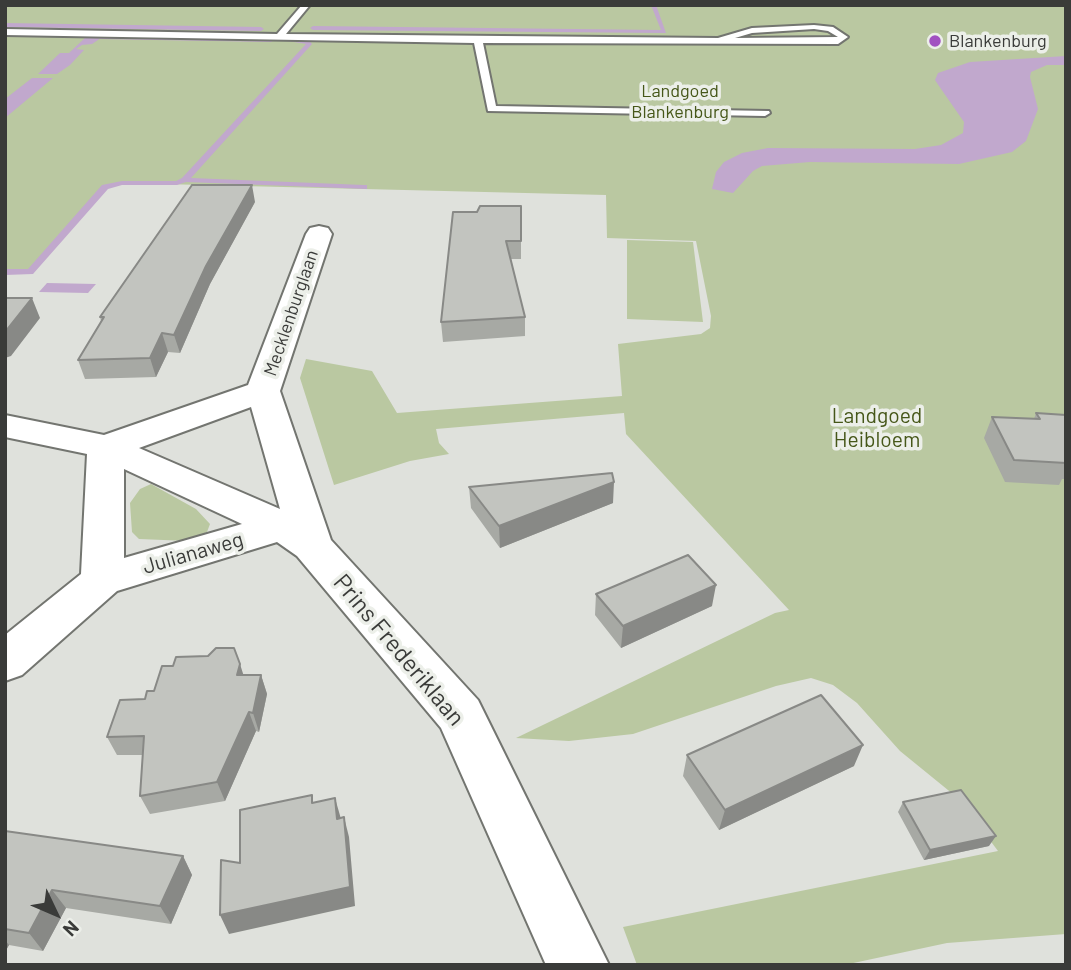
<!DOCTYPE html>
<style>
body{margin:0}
#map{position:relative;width:1071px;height:970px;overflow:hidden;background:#dfe1dc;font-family:Barlow,sans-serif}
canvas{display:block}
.frame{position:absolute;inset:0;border:7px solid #3a3b39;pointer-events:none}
.north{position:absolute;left:21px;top:879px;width:70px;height:70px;-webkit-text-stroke:5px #ecefe9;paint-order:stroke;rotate:134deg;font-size:19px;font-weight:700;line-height:28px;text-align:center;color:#3a3b39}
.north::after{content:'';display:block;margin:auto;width:24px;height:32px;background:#3a3b39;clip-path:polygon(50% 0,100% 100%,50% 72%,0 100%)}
</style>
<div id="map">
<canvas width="1071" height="970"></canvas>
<div class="frame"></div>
<div class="north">N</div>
</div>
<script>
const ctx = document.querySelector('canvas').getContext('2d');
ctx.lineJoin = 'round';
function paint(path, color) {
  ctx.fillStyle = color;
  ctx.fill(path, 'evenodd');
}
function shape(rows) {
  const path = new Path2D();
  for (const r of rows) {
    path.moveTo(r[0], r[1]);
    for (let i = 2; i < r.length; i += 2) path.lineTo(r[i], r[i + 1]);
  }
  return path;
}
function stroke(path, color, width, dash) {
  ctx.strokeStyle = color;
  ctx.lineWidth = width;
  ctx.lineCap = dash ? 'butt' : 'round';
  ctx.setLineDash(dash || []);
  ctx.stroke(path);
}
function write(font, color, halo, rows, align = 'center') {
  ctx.font = font + ' Barlow,sans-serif';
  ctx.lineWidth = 7;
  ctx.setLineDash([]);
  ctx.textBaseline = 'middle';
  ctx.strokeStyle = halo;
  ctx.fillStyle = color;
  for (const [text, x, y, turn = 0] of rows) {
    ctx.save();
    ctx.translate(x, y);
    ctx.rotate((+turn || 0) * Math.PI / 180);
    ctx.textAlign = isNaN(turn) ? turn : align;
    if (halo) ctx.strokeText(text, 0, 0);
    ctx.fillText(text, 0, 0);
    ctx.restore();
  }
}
paint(shape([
 [5,5,1066,5,1066,934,947,943,844,965,637,965,623,927,998,851,959,799,900,751,857,703,833,685,811,678,776,686,633,734,569,741,516,738,775,613,789,610,626,434,624,413,436,429,439,443,449,454,410,461,334,485,300,378,306,359,372,371,397,413,622,396,618,344,701,334,710,328,711,316,696,241,607,238,606,195,122,183,105,187,30,272,5,272],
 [627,240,693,242,703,322,627,319],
 [151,484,196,509,210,524,207,532,188,541,139,539,132,532,130,503,140,489]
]), '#bac8a1');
paint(shape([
 [86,37,101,38,92,44,82,45,76,49,84,50,70,65,57,74,38,74,60,53,69,53],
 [1066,56,1066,65,1047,65,1031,72,1030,77,1038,109,1026,141,1012,152,959,164,810,162,762,166,753,171,733,193,712,189,716,172,724,162,742,153,768,148,915,149,941,145,963,133,964,122,939,86,935,80,938,73,970,62],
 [32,78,53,78,5,118,5,99],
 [47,283,96,284,88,293,39,292]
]), '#c1a8cd');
paint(shape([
 [651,5,656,5,666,33,313,30,310,28,313,26,661,30,651,5],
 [5,23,261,27,264,29,261,31,5,27,5,23],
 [101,36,271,38,274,40,271,42,99,39,101,36],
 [288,39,308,39,312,44,191,178,364,185,367,185,367,189,186,182,177,185,122,185,108,189,33,274,5,275,5,269,28,269,102,185,122,181,176,181,182,178,306,44,288,41,288,39]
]), '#c1a8cd');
const lane = shape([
 [302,5,310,5,286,34,718,38,752,28,814,25,833,27,848,37,838,44,483,43,496,106,769,111,770,113,765,116,488,111,474,43,5,35,5,29,277,34,302,5],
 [814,29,828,31,838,37,735,38,752,33,814,29]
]);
const street = shape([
 [319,226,328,228,332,234,280,391,331,540,478,700,609,965,546,965,441,728,297,556,277,542,117,591,22,675,5,681,5,635,81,574,87,454,5,437,5,415,104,435,248,385,306,234,310,228,319,226],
 [251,407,280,509,139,448,251,407],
 [124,469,242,524,124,558,124,469]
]);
stroke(lane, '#737570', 4);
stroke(street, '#737570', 4);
paint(lane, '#fff');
paint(street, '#fff');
paint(shape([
 [255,202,210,284,180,353,168,352,156,377,85,379,78,360,101,321,100,317],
 [521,206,521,259,511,259,525,317,525,336,443,342,441,322,477,212],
 [1036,413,1066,415,1066,479,1062,479,1059,485,1005,482,984,438,992,417,1034,419],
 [469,487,613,503,500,548,471,508],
 [596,594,712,606,621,648,595,615],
 [243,675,261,675,267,694,259,732,256,731,225,801,150,814,140,796,143,755,117,755,107,737,154,691],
 [687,755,854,766,719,830,683,776],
 [903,802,989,846,924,860,898,812],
 [5,831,183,856,192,875,171,924,66,908,43,951,9,945,5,952]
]), '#a7a9a4');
paint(shape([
 [252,185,255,202,210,284,180,353,174,335,206,266],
 [32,298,40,318,11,356,5,358,5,332],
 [162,333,168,352,156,377,150,358],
 [614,482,613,503,500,548,499,526],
 [716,585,712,606,621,648,623,626],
 [240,664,246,683,237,675],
 [261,675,267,694,259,732,253,713],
 [249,712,256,731,225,801,217,782],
 [863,745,854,766,719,830,725,810],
 [335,798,341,819,337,819],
 [344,817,349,837,355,906,229,934,220,915],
 [996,836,989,846,924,860,930,850],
 [183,856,192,875,171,924,160,906],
 [52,890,66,908,43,951,29,933],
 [5,940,9,945,5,952]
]), '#888986');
const building = shape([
 [192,185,252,185,206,266,174,335,162,333,150,358,78,360,104,317,100,317,192,185],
 [480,206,521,206,521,241,506,241,525,317,441,322,453,212,477,212,480,206],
 [5,298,32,298,5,332,5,298],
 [1036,413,1066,415,1066,463,1014,460,992,417,1040,419,1036,413],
 [612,473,614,482,499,526,469,487,612,473],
 [688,555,716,585,623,626,596,594,688,555],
 [216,648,234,648,240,664,237,675,261,675,253,713,249,712,217,782,140,796,144,736,107,737,120,700,145,699,147,691,154,691,162,666,173,666,176,657,208,656,216,648],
 [821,695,863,745,725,810,687,755,821,695],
 [961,790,996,836,930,850,903,802,961,790],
 [312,795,312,803,335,798,337,819,344,817,350,887,220,915,221,860,240,863,240,810,312,795],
 [5,831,183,856,160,906,52,890,29,933,5,929,5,831]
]);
paint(building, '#c2c4bf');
stroke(building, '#888986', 2);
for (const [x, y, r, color] of [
 [935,41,7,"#a151c1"]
]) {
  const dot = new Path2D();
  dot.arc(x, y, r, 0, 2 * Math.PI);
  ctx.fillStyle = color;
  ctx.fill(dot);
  stroke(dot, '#ecefe9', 2.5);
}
write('18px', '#3a3b39', '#ecefe9', [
 ["Blankenburg",949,41]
], 'left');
write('18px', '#465719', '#ecefe9', [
 ["Landgoed",680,91],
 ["Blankenburg",680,112]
]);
write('18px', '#3a3b39', '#ecefe9', [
 ["Mecklenburglaan",291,313,-71]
]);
write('21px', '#465719', '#ecefe9', [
 ["Landgoed",877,416],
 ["Heibloem",877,440]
]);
write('21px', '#3a3b39', '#ecefe9', [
 ["Julianaweg",193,553,-16]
]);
write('24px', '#3a3b39', '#ecefe9', [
 ["Prins Frederiklaan",399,650,50]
]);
</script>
